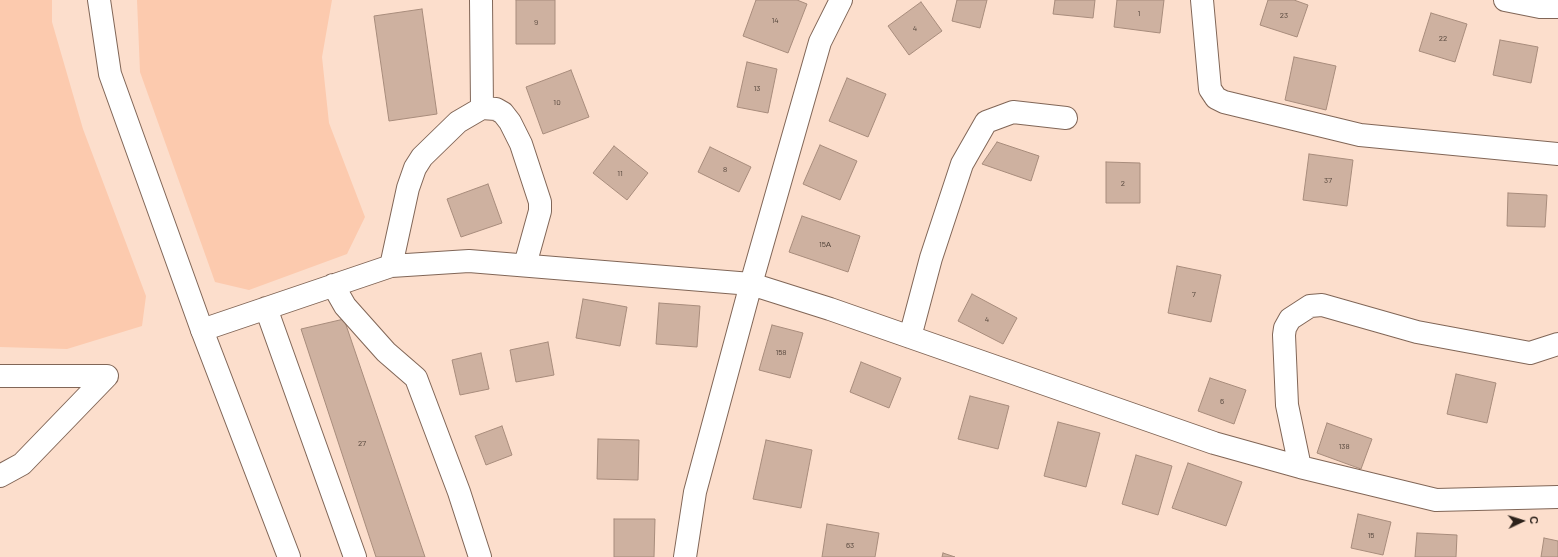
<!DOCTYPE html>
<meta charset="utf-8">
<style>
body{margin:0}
#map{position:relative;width:1558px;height:557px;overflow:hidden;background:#fcdecc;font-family:Barlow,sans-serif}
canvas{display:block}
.north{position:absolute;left:1502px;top:501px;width:40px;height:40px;-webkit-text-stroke:3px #fcdecc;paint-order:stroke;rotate:86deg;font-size:11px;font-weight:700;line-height:16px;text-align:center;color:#2d221b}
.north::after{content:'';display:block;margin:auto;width:14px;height:18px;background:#2d221b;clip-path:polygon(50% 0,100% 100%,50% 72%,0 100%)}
</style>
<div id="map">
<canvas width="1558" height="557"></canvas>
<div class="north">С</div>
</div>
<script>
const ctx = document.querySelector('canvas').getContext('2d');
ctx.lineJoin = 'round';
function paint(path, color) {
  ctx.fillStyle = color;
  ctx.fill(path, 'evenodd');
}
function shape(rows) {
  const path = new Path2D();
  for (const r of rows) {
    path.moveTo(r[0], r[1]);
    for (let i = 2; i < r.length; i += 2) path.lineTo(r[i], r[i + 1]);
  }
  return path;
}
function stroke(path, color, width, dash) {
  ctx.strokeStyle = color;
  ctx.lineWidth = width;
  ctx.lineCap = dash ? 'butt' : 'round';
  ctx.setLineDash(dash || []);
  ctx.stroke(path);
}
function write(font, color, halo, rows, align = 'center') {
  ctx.font = font + ' Barlow,sans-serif';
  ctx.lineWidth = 3.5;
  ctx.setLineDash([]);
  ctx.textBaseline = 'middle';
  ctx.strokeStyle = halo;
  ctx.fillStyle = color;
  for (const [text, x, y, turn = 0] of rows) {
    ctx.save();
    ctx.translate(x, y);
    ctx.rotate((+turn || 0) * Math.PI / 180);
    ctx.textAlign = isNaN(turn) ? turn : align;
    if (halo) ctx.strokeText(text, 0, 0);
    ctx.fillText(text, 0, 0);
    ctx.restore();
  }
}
paint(shape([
 [0,0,52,0,52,22,83,129,146,296,142,326,67,349,0,347],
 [137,0,332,0,322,57,329,123,365,217,347,254,249,290,215,282,140,72]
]), '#fccaae');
const building = shape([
 [516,0,555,0,555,44,516,44,516,0],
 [756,0,797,0,807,4,788,53,743,36,756,0],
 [957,0,987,0,980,28,952,21,957,0],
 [1055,0,1095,0,1093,18,1053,14,1055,0],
 [1117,0,1164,0,1160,33,1114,27,1117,0],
 [1268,0,1294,0,1308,5,1297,37,1260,25,1268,0],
 [921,2,942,31,909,55,888,26,921,2],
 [422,9,437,114,389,121,374,16,422,9],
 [1431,13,1467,24,1455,62,1419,51,1431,13],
 [1500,40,1538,47,1531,83,1493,75,1500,40],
 [1294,57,1336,66,1326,110,1285,100,1294,57],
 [747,62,777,69,768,113,737,107,747,62],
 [571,70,589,117,543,134,526,87,571,70],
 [847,78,886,94,868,137,829,121,847,78],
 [997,142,1039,156,1031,181,982,164,997,142],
 [820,145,857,161,840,200,803,184,820,145],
 [614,146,648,173,627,200,593,173,614,146],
 [710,147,751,167,739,192,698,172,710,147],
 [1309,154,1353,160,1347,206,1303,200,1309,154],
 [1106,162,1140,163,1140,203,1106,203,1106,162],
 [488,184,502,223,461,237,447,199,488,184],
 [1508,193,1547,195,1545,227,1507,226,1508,193],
 [802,216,860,236,848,272,789,252,802,216],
 [1177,266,1221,275,1211,322,1168,313,1177,266],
 [972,294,1017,318,1003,344,958,321,972,294],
 [583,299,627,307,620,346,576,338,583,299],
 [659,303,700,306,697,347,656,344,659,303],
 [344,319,425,557,376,557,301,329,344,319],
 [772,325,803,333,790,378,759,370,772,325],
 [548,342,554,375,516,382,510,350,548,342],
 [481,353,489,389,460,395,452,360,481,353],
 [861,362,901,378,889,408,850,392,861,362],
 [1456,374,1496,383,1487,423,1447,414,1456,374],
 [1210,378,1246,390,1234,424,1198,411,1210,378],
 [970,396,1009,406,998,449,958,439,970,396],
 [1058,422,1100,433,1086,487,1044,476,1058,422],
 [1327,423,1372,439,1361,469,1317,453,1327,423],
 [502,426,512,455,486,465,475,436,502,426],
 [598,439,639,440,638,480,597,479,598,439],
 [766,440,812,450,801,508,753,499,766,440],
 [1136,455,1172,466,1158,515,1122,504,1136,455],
 [1188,463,1242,482,1226,526,1172,508,1188,463],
 [1358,514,1391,522,1383,555,1351,548,1358,514],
 [614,519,655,519,654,557,614,557,614,519],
 [827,524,879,533,875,557,822,557,827,524],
 [1417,533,1457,535,1456,557,1415,557,1417,533],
 [1544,538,1558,541,1558,557,1541,557,1544,538],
 [943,553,955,557,942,557,943,553]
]);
paint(building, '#ceb1a0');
stroke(building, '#a88c7c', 1);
const minor = shape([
 [481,0,482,108,496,109,503,113,510,122,521,144,540,202,540,211,525,265],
 [1202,0,1210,89,1216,98,1224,102,1360,135,1558,154],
 [1505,0,1540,7,1558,7],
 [391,266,408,188,415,168,422,157,458,122,482,108],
 [333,285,345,306,386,352,416,378,459,492,480,557],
 [266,308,355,557],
 [202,330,391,266,469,261,751,284,830,309,1214,443,1300,467,1436,500,1558,497],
 [910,337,931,258,962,164,986,122,1013,112,1066,118],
 [0,376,107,376,22,464,0,476],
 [1300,467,1287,405,1284,335,1285,328,1290,319,1310,306,1322,305,1417,332,1530,353,1558,344],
 [685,557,695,492,751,284,820,42,841,0]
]);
const major = shape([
 [99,0,110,74,202,330,289,557]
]);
stroke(minor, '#816657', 24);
stroke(major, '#816657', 24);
stroke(minor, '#fff', 22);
stroke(major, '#fff', 22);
write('8px', '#55463c', null, [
 ["1",1139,13],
 ["23",1284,15],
 ["14",775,20],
 ["9",536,22],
 ["4",915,28],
 ["22",1443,38],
 ["13",757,88],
 ["10",557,102],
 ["8",725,169],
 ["11",620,173],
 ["37",1328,180],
 ["2",1123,183],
 ["15А",825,244],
 ["7",1194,294],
 ["4",987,319],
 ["158",781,352],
 ["6",1222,401],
 ["27",362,443],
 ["138",1344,446],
 ["15",1371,535],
 ["63",850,545]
]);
</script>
